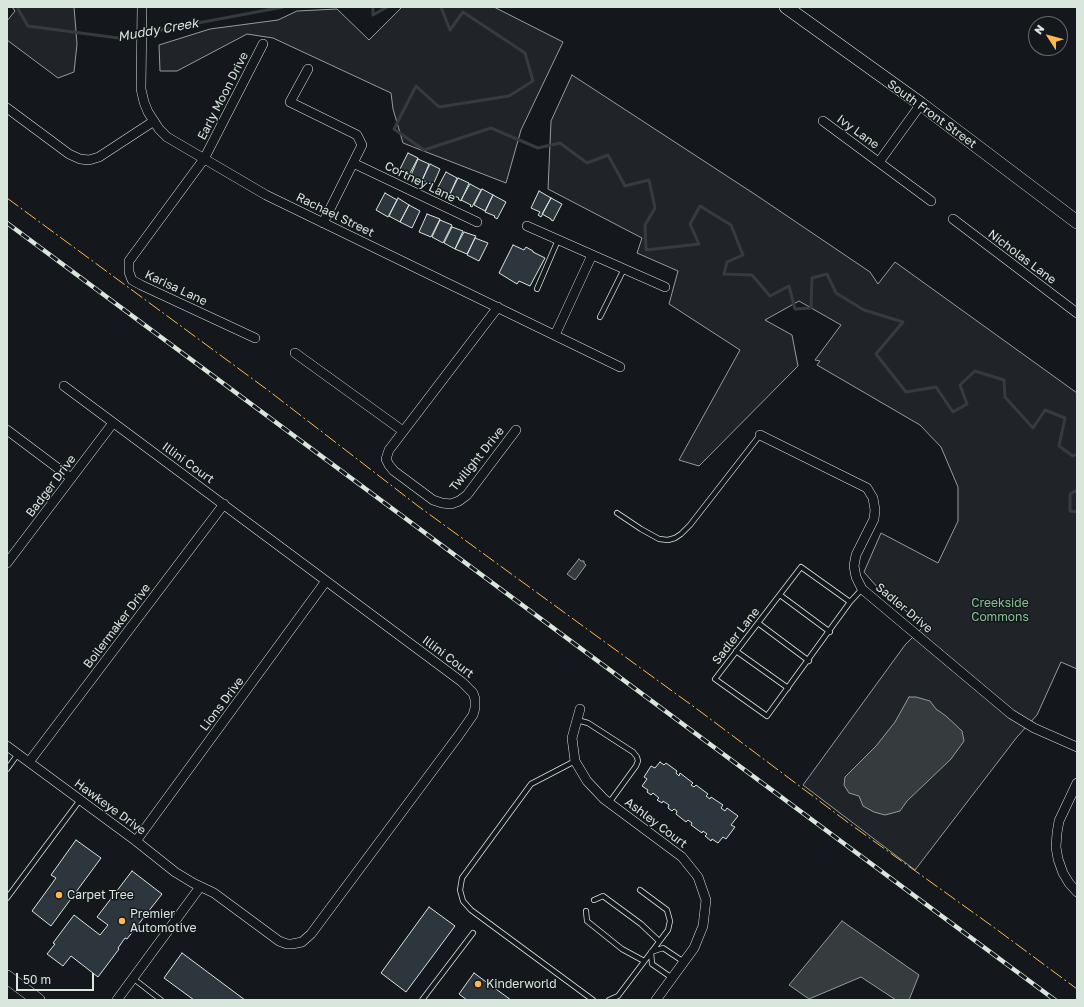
<!DOCTYPE html>
<style>
body{margin:0}
#map{position:relative;width:1084px;height:1007px;overflow:hidden;background:#14181c;font-family:"Golos Text",sans-serif}
canvas{display:block}
.frame{position:absolute;inset:0;border:8px solid #d8e6dc;pointer-events:none}
.north{position:absolute;left:1028px;top:16px;width:40px;height:40px;box-sizing:border-box;background:#14181c;border:1px solid #626a69;border-radius:50%;rotate:306deg;font-size:11px;font-weight:700;line-height:16px;text-align:center;color:#d8e6dc}
.north::after{content:'';display:block;margin:auto;width:14px;height:18px;background:#ffb74d;clip-path:polygon(50% 0,100% 100%,50% 72%,0 100%)}
.scale{position:absolute;left:16px;top:973px;width:78px;height:18px;box-sizing:border-box;border:2px solid #d8e6dc;border-top:0;padding-left:5px;font-size:12px;line-height:14px;white-space:nowrap;color:#d8e6dc;-webkit-text-stroke:3px #14181c;paint-order:stroke}
</style>
<div id="map">
<canvas width="1084" height="1007"></canvas>
<div class="frame"></div>
<div class="north">N</div>
<div class="scale">50 m</div>
</div>
<script>
const ctx = document.querySelector('canvas').getContext('2d');
ctx.lineJoin = 'round';
function paint(path, color) {
  ctx.fillStyle = color;
  ctx.fill(path, 'evenodd');
}
function shape(rows) {
  const path = new Path2D();
  for (const r of rows) {
    path.moveTo(r[0], r[1]);
    for (let i = 2; i < r.length; i += 2) path.lineTo(r[i], r[i + 1]);
  }
  return path;
}
function stroke(path, color, width, dash) {
  ctx.strokeStyle = color;
  ctx.lineWidth = width;
  ctx.lineCap = dash ? 'butt' : 'round';
  ctx.setLineDash(dash || []);
  ctx.stroke(path);
}
function write(font, color, halo, rows, align = 'center') {
  ctx.font = font + ' "Golos Text",sans-serif';
  ctx.lineWidth = 3;
  ctx.setLineDash([]);
  ctx.textBaseline = 'middle';
  ctx.strokeStyle = halo;
  ctx.fillStyle = color;
  for (const [text, x, y, turn = 0] of rows) {
    ctx.save();
    ctx.translate(x, y);
    ctx.rotate((+turn || 0) * Math.PI / 180);
    ctx.textAlign = isNaN(turn) ? turn : align;
    if (halo) ctx.strokeText(text, 0, 0);
    ctx.fillText(text, 0, 0);
    ctx.restore();
  }
}
const green = shape([
 [12,7,74,7,77,44,74,72,58,78,7,40,7,21,15,11,12,7],
 [402,7,494,7,563,42,521,130,506,183,403,143,393,109,391,93,273,38,247,34,177,71,160,71,159,45,210,29,278,20,297,11,337,9,369,40,402,7],
 [572,75,756,195,870,272,878,284,895,262,1077,393,1077,669,1061,662,1037,715,1017,737,915,870,803,785,905,645,924,626,878,588,864,572,881,533,938,563,958,521,958,487,941,447,920,425,817,365,820,361,815,360,841,325,799,301,765,320,792,335,798,366,699,466,679,460,740,350,669,304,678,271,637,253,642,238,548,189,551,121,572,75]
]);
paint(green, '#202428');
stroke(green, '#939e99', 1);
const water = shape([
 [579,559,581,561,584,561,584,563,586,565,575,580,567,574,579,559],
 [909,697,916,697,930,701,936,709,946,716,962,731,964,741,951,759,907,801,900,811,885,815,874,812,863,806,859,796,849,793,844,785,845,777,876,746,895,722,909,697],
 [842,921,919,975,909,1000,896,1000,861,977,809,999,789,985,842,921]
]);
paint(water, '#363b3e');
stroke(water, '#939e99', 1);
stroke(shape([
 [373,7,373,15,387,7],
 [441,7,450,30,463,12,525,53,533,81,509,96,439,107,416,86,394,129,424,150,491,128,538,148,560,143,587,163,608,155,625,186,649,180,655,208,645,225,646,250,699,244,690,224,700,206,731,225,743,255,727,262,724,274,752,275,770,296,789,286,795,309,811,308,812,278,827,274,836,293,864,310,903,322,876,354,906,392,936,387,953,412,967,404,960,385,975,371,1004,380,1005,397,1033,428,1045,410,1065,418,1059,446,1073,456,1077,454],
 [18,9,28,26,118,38,283,7],
 [1077,490,1070,494,1070,511,1077,512]
]), '#363b3e', 3);
const building = shape([
 [408,153,418,158,409,175,400,169,408,153],
 [418,159,429,164,422,181,411,175,418,159],
 [430,164,440,169,433,185,422,180,430,164],
 [446,172,457,178,449,196,446,194,447,193,437,189,446,172],
 [458,178,469,183,461,201,458,199,459,198,450,194,458,178],
 [470,184,481,190,472,207,470,206,471,205,461,200,470,184],
 [482,189,493,195,485,211,474,205,482,189],
 [539,191,551,198,541,217,538,215,540,212,531,208,539,191],
 [385,193,397,200,388,217,376,210,385,193],
 [493,195,506,202,497,219,494,217,495,216,485,212,493,195],
 [398,198,409,205,400,222,389,216,398,198],
 [551,198,562,204,553,221,551,220,551,219,542,214,551,198],
 [409,205,420,211,412,228,400,222,409,205],
 [427,214,440,219,431,237,419,232,427,214],
 [440,220,452,225,443,243,432,237,440,220],
 [452,227,463,231,455,249,444,243,452,227],
 [464,232,476,236,467,254,455,249,464,232],
 [475,238,488,243,479,261,467,255,475,238],
 [513,245,524,250,526,247,533,251,533,252,545,258,530,286,519,281,517,284,499,273,513,245],
 [660,762,664,765,666,763,677,771,676,773,679,776,680,773,693,783,691,785,694,787,696,785,708,794,706,796,710,799,711,797,723,805,721,808,725,811,727,808,738,816,731,825,735,827,726,839,723,837,718,843,712,839,711,841,705,836,707,834,703,831,702,833,691,825,692,823,688,820,686,822,676,814,677,811,674,809,672,811,668,808,669,805,663,801,662,803,657,800,659,798,653,793,651,795,647,792,648,790,642,786,647,779,644,777,651,766,655,768,660,762],
 [76,840,101,858,51,926,32,911,56,878,51,875,76,840],
 [132,871,162,894,127,939,125,938,118,948,119,949,98,977,71,956,63,966,47,954,55,944,53,943,74,915,100,935,108,925,97,917,132,871],
 [429,907,455,926,406,992,381,973,429,907],
 [182,953,245,1000,194,1000,164,978,182,953],
 [474,973,511,1000,467,1000,459,994,474,973]
]);
paint(building, '#2c363c');
stroke(building, '#d8e6dc', 1);
const lane = shape([
 [537,289,558,240],
 [600,317,624,269],
 [617,513,641,529,659,539,668,540,675,538,681,534,690,525,760,435],
 [780,595,830,632],
 [850,602,801,567,715,679,767,716,850,602,862,589],
 [758,623,809,661],
 [736,651,788,688],
 [577,720,588,723,633,752,637,757,638,761,636,766,609,803],
 [575,761,531,784,462,878,460,890,463,901,471,910,593,1000],
 [7,769,18,754],
 [7,898,80,800],
 [594,900,603,896,641,924,659,941],
 [586,911,587,921,622,949,644,961],
 [672,978,652,964,651,952,663,948,684,962],
 [134,979,161,1000],
 [422,1000,473,933],
 [609,1000,618,996,668,930,670,921,667,910,640,890]
]);
const street = shape([
 [142,7,141,89,144,102,148,112,159,129,167,137,266,195,620,367],
 [308,69,290,102,357,135,362,145,323,223],
 [7,108,69,154,80,159,89,160,99,157,154,121],
 [823,121,931,201],
 [879,162,921,104],
 [353,163,477,222],
 [953,219,1077,313],
 [527,226,665,287],
 [498,307,389,450,386,459,389,465,394,471,433,500,442,503,451,504,459,501,467,495,516,430],
 [555,335,592,255],
 [255,338,141,285,132,280,129,272,129,261,204,159,263,44],
 [295,353,403,431],
 [7,430,71,478],
 [760,435,867,488,873,498,875,510,874,519,856,555,854,566,856,577,862,589,1011,714,1034,728,1077,747],
 [7,563,113,423],
 [580,709,572,738,575,761,587,781,604,799,682,857,698,877,706,900,703,926,694,948,656,1000],
 [7,746,136,841,175,872,193,883,214,893,279,941,287,944,292,944,302,942,311,934,459,735,473,715,475,708,475,699,473,693,462,682,64,386],
 [29,762,224,504],
 [1077,783,1059,821,1057,833,1056,847,1058,859,1063,873,1069,883,1077,892],
 [136,841,326,581],
 [117,1000,200,887]
]);
const secondary = shape([
 [786,7,921,104,1077,222],
 [7,977,38,1000]
]);
stroke(lane, '#d8e6dc', 6);
stroke(street, '#d8e6dc', 10);
stroke(secondary, '#d8e6dc', 14);
stroke(lane, '#14181c', 4.5);
stroke(street, '#14181c', 9);
stroke(secondary, '#14181c', 13);
const rail = shape([
 [7,223,1055,1000]
]);
stroke(rail, '#d8e6dc', 4.5);
stroke(rail, '#14181c', 3, [9]);
stroke(shape([
 [7,198,269,391,418,506,701,712,850,824,992,926,1077,989]
]), '#ffb74d', 1, [14, 3, 2, 3]);
for (const [x, y, r, color] of [
 [59,895,4,"#ffb74d"],
 [122,921,4,"#ffb74d"],
 [478,984,4,"#ffb74d"]
]) {
  const dot = new Path2D();
  dot.arc(x, y, r, 0, 2 * Math.PI);
  ctx.fillStyle = color;
  ctx.fill(dot);
  stroke(dot, '#14181c', 1.5);
}
write('12px', '#d8e6dc', '#14181c', [
 ["Early Moon Drive",223,96,-63],
 ["South Front Street",932,114,36],
 ["Ivy Lane",858,132,36],
 ["Cortney Lane",420,182,26],
 ["Rachael Street",335,215,26],
 ["Nicholas Lane",1022,257,37],
 ["Karisa Lane",176,288,25],
 ["Twilight Drive",477,459,-51],
 ["Illini Court",188,463,36],
 ["Badger Drive",51,486,-53],
 ["Sadler Drive",904,608,40],
 ["Boilermaker Drive",117,626,-53],
 ["Sadler Lane",736,636,-52],
 ["Illini Court",448,657,37],
 ["Lions Drive",222,704,-53],
 ["Hawkeye Drive",110,807,36],
 ["Ashley Court",656,823,37]
]);
write('12px', '#8ac095', '#14181c', [
 ["Creekside",1000,603],
 ["Commons",1000,617]
]);
write('12px', '#d8e6dc', '#14181c', [
 ["Carpet Tree",67,895],
 ["Premier",130,914],
 ["Automotive",130,928],
 ["Kinderworld",486,984]
], 'left');
write('italic 13px', '#d8e6dc', '#14181c', [
 ["Muddy Creek",158,30,-10]
]);
</script>
